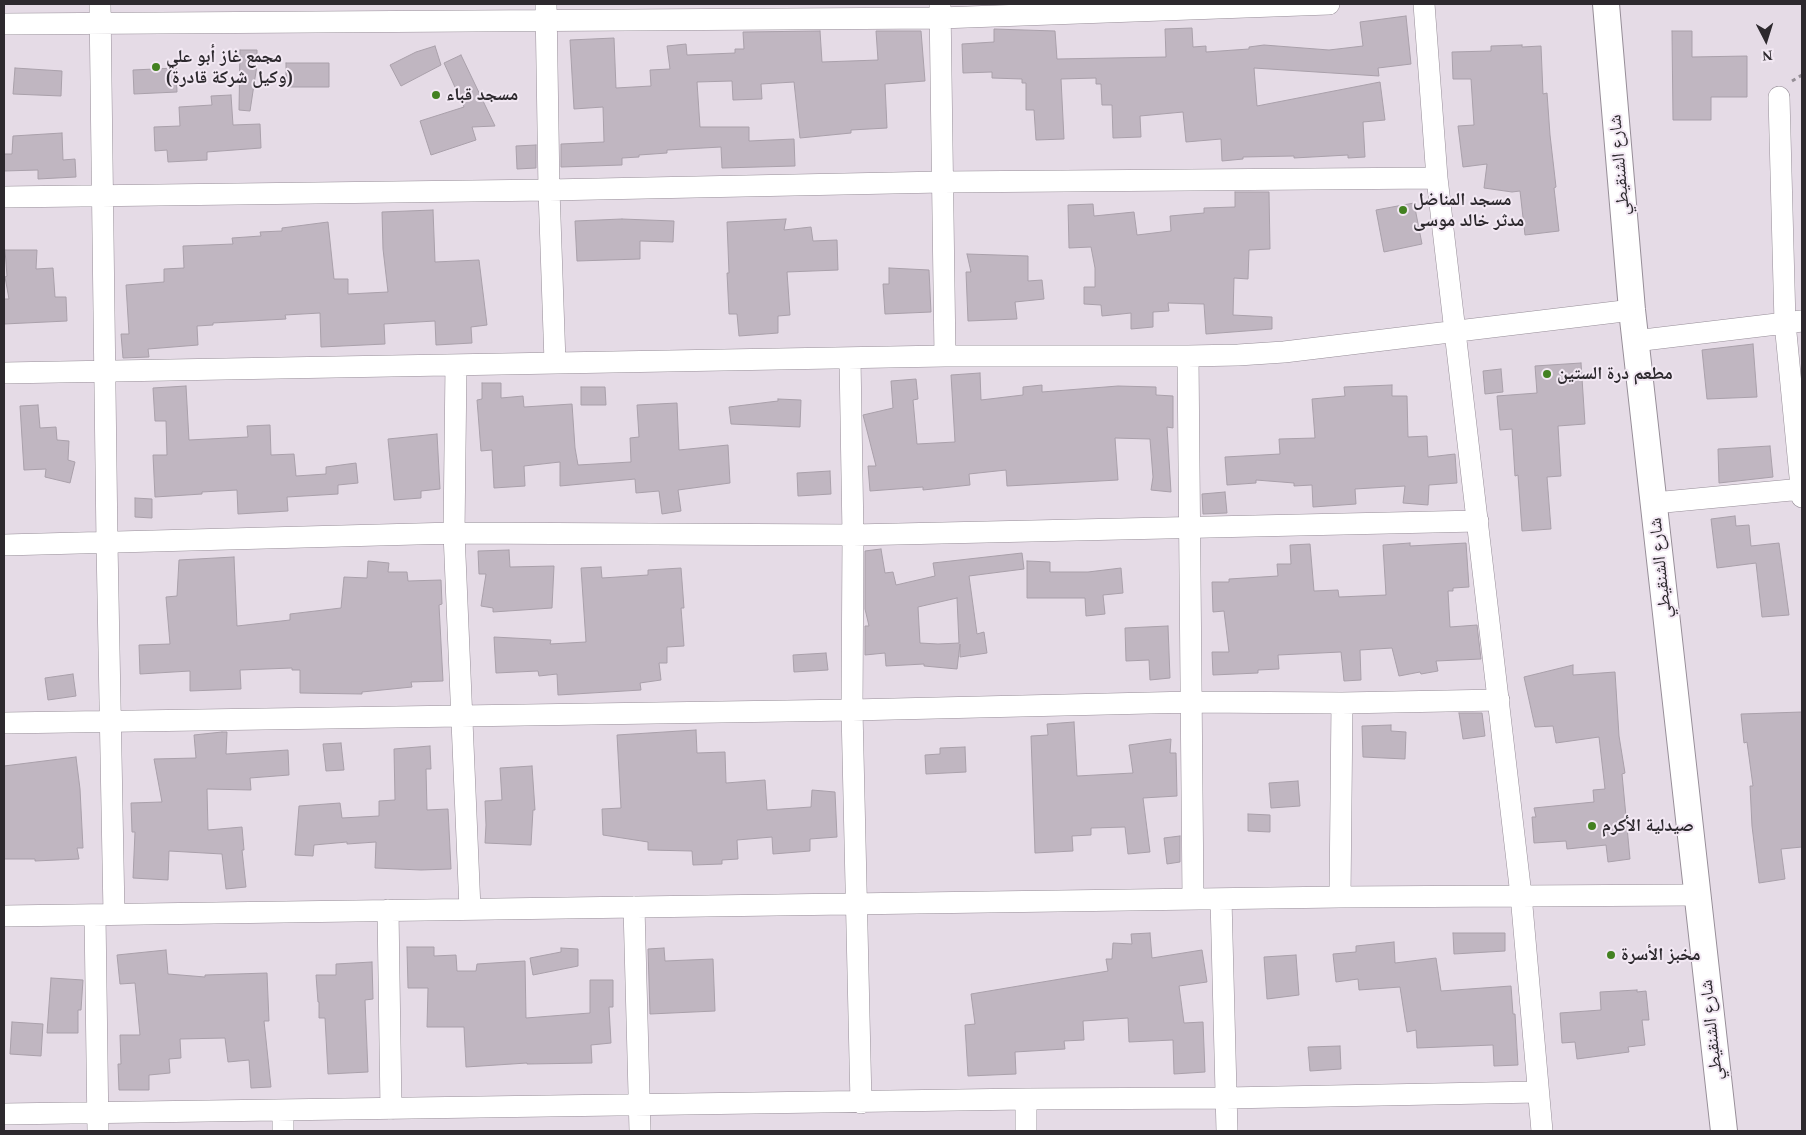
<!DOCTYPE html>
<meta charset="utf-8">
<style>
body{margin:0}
#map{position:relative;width:1806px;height:1135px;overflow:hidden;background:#e5dbe6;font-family:"Times New Roman",serif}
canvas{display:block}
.frame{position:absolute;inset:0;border:5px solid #2d292e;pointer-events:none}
.north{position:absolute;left:1741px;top:15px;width:50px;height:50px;-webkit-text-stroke:4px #f2e8f3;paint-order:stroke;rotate:175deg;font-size:14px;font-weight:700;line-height:20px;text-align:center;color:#2d292e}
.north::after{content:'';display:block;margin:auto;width:18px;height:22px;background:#2d292e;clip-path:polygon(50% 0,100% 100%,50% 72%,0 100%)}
</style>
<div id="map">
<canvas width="1806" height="1135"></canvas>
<div class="frame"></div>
<div class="north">N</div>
</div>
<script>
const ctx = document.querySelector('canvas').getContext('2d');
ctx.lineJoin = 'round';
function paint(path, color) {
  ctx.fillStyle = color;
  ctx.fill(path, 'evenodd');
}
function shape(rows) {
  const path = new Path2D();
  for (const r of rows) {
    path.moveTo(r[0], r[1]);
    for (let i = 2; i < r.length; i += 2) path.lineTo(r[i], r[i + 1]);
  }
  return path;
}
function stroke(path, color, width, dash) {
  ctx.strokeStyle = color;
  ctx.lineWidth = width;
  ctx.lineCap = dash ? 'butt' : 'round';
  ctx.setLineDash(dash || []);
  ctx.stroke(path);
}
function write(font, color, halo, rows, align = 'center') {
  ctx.font = font + ' "Times New Roman","Noto Naskh Arabic",serif';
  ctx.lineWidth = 4;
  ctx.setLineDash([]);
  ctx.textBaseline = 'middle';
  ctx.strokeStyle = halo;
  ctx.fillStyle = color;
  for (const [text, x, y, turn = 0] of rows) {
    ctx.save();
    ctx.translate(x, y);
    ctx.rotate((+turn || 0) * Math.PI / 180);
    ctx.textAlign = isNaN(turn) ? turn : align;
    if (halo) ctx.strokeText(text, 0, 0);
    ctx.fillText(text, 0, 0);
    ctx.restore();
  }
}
const building = shape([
 [1406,16,1411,64,1378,68,1379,76,1254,68,1257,106,1380,82,1385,120,1363,122,1365,157,1348,158,1348,155,1294,158,1294,156,1243,157,1243,159,1222,161,1221,139,1186,142,1183,112,1140,116,1141,137,1113,138,1112,105,1102,105,1101,84,1096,84,1096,78,1061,79,1064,139,1036,140,1034,110,1026,110,1026,83,1022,83,1022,79,992,78,992,72,963,73,962,44,994,42,994,29,1055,31,1057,59,1166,57,1165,29,1192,28,1193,47,1206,46,1206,52,1249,49,1249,47,1264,45,1329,50,1363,46,1360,22,1406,16],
 [820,31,822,62,878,60,876,31,921,31,925,81,885,84,887,128,851,130,851,133,800,138,794,82,761,84,762,99,733,100,732,81,697,82,700,127,749,127,749,141,794,139,795,166,722,168,721,147,667,150,667,153,639,155,639,157,622,158,622,165,561,167,561,144,604,142,603,107,574,109,570,40,614,38,616,88,651,86,650,70,670,69,667,46,686,44,687,55,735,53,735,49,744,49,743,32,820,31],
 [1672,31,1692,31,1692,57,1747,56,1747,97,1711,97,1711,120,1673,120,1672,31],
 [1522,45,1522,47,1541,46,1543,94,1547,93,1550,135,1556,187,1554,188,1559,231,1525,235,1520,191,1512,192,1484,188,1487,164,1463,167,1458,126,1474,125,1471,79,1453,79,1452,52,1491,51,1491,46,1522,45],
 [435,46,441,65,401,86,390,65,416,52,435,46],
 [240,50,257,50,257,65,250,111,239,110,240,50],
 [461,55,495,126,472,127,476,140,431,155,420,121,464,107,444,63,461,55],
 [286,63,329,63,329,87,286,87,286,63],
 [15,68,62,71,61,96,13,94,15,68],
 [176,68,177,92,134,94,133,70,176,68],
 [231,95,233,125,260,124,261,148,207,152,207,160,168,162,167,150,155,151,154,127,180,126,179,107,212,105,211,96,231,95],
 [62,133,63,160,75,159,76,177,38,179,38,170,4,171,4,154,12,154,13,136,62,133],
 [536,145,536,168,517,169,516,146,536,145],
 [1235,192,1269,192,1270,249,1249,250,1248,279,1234,278,1233,315,1272,317,1272,329,1206,334,1204,304,1168,303,1169,311,1153,312,1153,327,1131,329,1131,313,1102,316,1101,305,1084,304,1084,287,1095,287,1095,268,1091,247,1069,248,1068,205,1093,204,1094,216,1134,212,1137,235,1171,231,1170,216,1204,213,1204,208,1235,207,1235,192],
 [1414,203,1422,244,1384,252,1376,210,1414,203],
 [433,210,435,262,479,260,487,325,471,327,472,343,436,345,435,321,384,324,385,344,321,347,320,313,285,315,286,319,213,323,213,325,197,326,198,345,148,349,149,357,123,358,121,334,129,334,126,285,164,282,164,269,184,268,183,246,233,244,232,238,261,236,260,232,282,231,282,228,328,222,334,279,348,279,348,294,388,292,383,249,382,212,433,210],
 [622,219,674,221,673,242,640,241,640,259,577,261,575,221,622,219],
 [786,219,784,230,811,227,813,241,837,240,838,270,787,272,790,315,778,316,778,333,739,336,737,314,729,314,727,273,729,273,727,222,786,219],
 [5,250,37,250,36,269,53,268,55,297,66,297,67,321,4,324,4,299,9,299,5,277,7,276,5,250],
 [967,254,1028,256,1028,281,1042,280,1044,299,1015,302,1017,319,968,321,966,272,971,272,967,254],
 [889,268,929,270,931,312,885,314,883,284,889,284,889,268],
 [1753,344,1757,397,1707,399,1702,350,1753,344],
 [1581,363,1585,424,1558,426,1561,476,1547,477,1551,529,1522,531,1518,475,1515,476,1512,429,1500,430,1497,396,1537,393,1535,366,1581,363],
 [1501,369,1503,392,1485,394,1483,371,1501,369],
 [980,373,981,400,1023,395,1023,387,1042,385,1042,392,1118,386,1156,387,1156,395,1173,396,1173,428,1167,427,1171,492,1151,490,1153,477,1150,439,1115,438,1118,480,1007,486,1006,470,969,474,970,485,923,490,923,487,870,491,868,466,876,466,863,415,893,408,891,381,916,379,918,399,913,400,917,444,955,442,951,375,980,373],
 [482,383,501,383,501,398,523,396,524,407,572,404,575,448,578,465,631,462,630,438,639,437,637,405,677,403,679,450,728,445,730,483,678,490,681,511,662,514,659,491,636,493,635,479,560,486,560,462,524,466,525,486,494,488,492,450,481,451,477,400,482,399,482,383],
 [1392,385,1392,396,1407,396,1408,437,1427,436,1428,457,1455,454,1457,483,1429,485,1428,505,1403,503,1405,486,1355,489,1356,504,1313,507,1312,485,1294,486,1294,483,1256,480,1256,483,1227,485,1225,457,1280,454,1279,439,1315,438,1312,399,1345,396,1344,387,1392,385],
 [186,386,189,440,248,437,247,426,270,425,271,455,294,454,296,476,326,474,326,467,356,463,358,483,338,485,338,494,287,497,288,511,238,514,237,490,202,492,202,494,155,497,153,455,167,455,166,421,155,421,153,388,186,386],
 [581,387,605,387,606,405,581,405,581,387],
 [778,399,801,400,800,427,731,424,729,407,778,401,778,399],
 [38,405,40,428,56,427,57,440,69,441,68,460,75,462,70,483,45,477,46,469,24,470,20,406,38,405],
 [437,434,440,489,421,491,421,498,394,500,388,439,437,434],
 [1770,446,1773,477,1719,483,1718,449,1770,446],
 [830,471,831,494,798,496,797,473,830,471],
 [1225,492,1227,513,1203,514,1202,494,1225,492],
 [135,498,152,499,152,518,135,517,135,498],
 [1735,516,1736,526,1749,525,1751,546,1779,543,1789,615,1762,617,1756,563,1717,568,1711,519,1735,516],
 [1410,543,1410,546,1466,543,1469,587,1453,588,1453,591,1448,591,1450,627,1477,625,1481,659,1436,661,1438,671,1421,674,1420,672,1399,676,1392,648,1360,650,1361,680,1344,681,1341,652,1278,655,1279,669,1258,670,1258,673,1213,675,1212,652,1229,652,1224,611,1213,612,1212,582,1229,582,1229,579,1278,576,1277,564,1291,564,1290,545,1310,544,1314,591,1338,590,1339,597,1386,595,1383,545,1410,543],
 [881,549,885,573,893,572,896,585,935,576,933,563,1022,553,1024,569,969,576,977,634,984,632,987,653,960,657,960,644,957,669,924,666,924,664,886,666,885,653,865,655,865,626,869,626,865,609,865,551,881,549],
 [957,598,959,643,938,644,920,643,918,607,957,598],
 [509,550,510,567,554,566,552,608,493,612,493,608,481,606,486,574,479,574,478,551,509,550],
 [234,557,237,626,290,620,290,614,341,608,344,577,367,578,368,561,389,563,388,572,407,572,408,581,441,580,442,604,439,605,443,681,411,682,412,687,362,692,362,694,300,693,300,670,292,670,292,668,240,670,241,689,190,691,190,671,140,674,139,645,170,644,166,597,177,596,179,560,234,557],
 [1027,561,1050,562,1050,572,1088,572,1121,568,1123,593,1103,595,1105,614,1086,616,1085,598,1027,598,1027,561],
 [601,567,602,578,648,575,648,570,681,568,684,608,681,608,684,646,667,647,667,663,659,663,661,680,640,683,641,690,558,695,557,674,539,676,538,671,496,673,494,637,551,640,550,644,586,642,581,568,601,567],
 [1168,626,1170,678,1150,680,1149,660,1126,661,1125,628,1168,626],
 [826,653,828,670,794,672,793,655,826,653],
 [1573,665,1573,675,1615,672,1619,736,1625,773,1622,774,1630,859,1608,862,1606,845,1567,849,1566,841,1534,843,1532,817,1536,817,1534,808,1594,802,1593,790,1605,789,1599,737,1556,743,1553,726,1535,727,1524,677,1573,665],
 [73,674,76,696,48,700,45,678,73,674],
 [1802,712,1802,847,1781,849,1785,879,1759,883,1752,826,1750,786,1753,786,1747,742,1744,743,1741,714,1802,712],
 [1459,713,1482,713,1485,736,1463,739,1459,713],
 [1074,722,1077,776,1133,773,1129,745,1171,739,1170,753,1176,753,1177,796,1143,798,1150,852,1128,854,1125,827,1091,828,1091,835,1072,836,1073,851,1035,853,1031,736,1048,735,1047,724,1074,722],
 [1391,725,1391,731,1406,732,1405,759,1363,757,1362,726,1391,725],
 [696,730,697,753,725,752,726,783,765,780,767,810,811,807,812,790,835,792,837,837,810,839,810,851,773,854,772,837,737,840,738,859,722,860,722,864,693,865,692,851,648,850,648,842,603,835,602,809,621,808,617,735,696,730],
 [222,732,227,732,226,754,288,750,289,775,250,778,251,790,207,789,208,830,242,827,244,850,242,850,246,887,226,889,222,854,169,851,168,880,133,878,135,832,132,832,131,803,162,802,154,759,196,758,194,735,222,732],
 [341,743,344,770,326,771,323,744,341,743],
 [430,746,431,769,426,769,427,810,448,809,451,869,421,870,375,868,376,842,347,844,347,842,314,845,313,856,295,855,299,806,340,803,342,818,379,816,379,801,395,800,394,749,430,746],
 [965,747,966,772,926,774,925,755,940,754,940,748,965,747],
 [76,757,80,789,83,848,77,848,79,859,35,861,35,859,4,859,4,766,76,757],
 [532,766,535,810,533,810,531,845,485,843,486,825,485,801,502,800,500,768,532,766],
 [1298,781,1300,806,1271,808,1269,783,1298,781],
 [1248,814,1270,815,1270,832,1248,831,1248,814],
 [1180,836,1180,862,1167,864,1164,838,1180,836],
 [1150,933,1152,958,1202,950,1207,982,1179,986,1184,1023,1203,1022,1205,1072,1174,1074,1173,1040,1129,1042,1128,1018,1083,1021,1084,1040,1064,1041,1065,1049,1015,1052,1016,1074,968,1076,965,1025,975,1024,971,994,1108,971,1106,959,1112,959,1113,943,1132,944,1131,934,1150,933],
 [1453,933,1505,933,1505,951,1454,954,1453,933],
 [1394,942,1395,963,1436,958,1441,991,1511,986,1513,1014,1515,1014,1518,1065,1494,1066,1493,1045,1417,1048,1416,1030,1407,1032,1400,987,1359,990,1358,979,1336,982,1333,954,1356,952,1356,946,1394,942],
 [407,947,434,947,434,956,456,955,457,971,476,971,477,964,525,961,526,1018,590,1013,590,980,613,980,613,1007,609,1007,611,1043,591,1045,592,1063,527,1064,527,1063,466,1067,464,1027,427,1027,428,988,408,988,407,947],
 [561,948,578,949,578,966,533,975,530,958,561,952,561,948],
 [664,948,665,961,713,959,715,1011,650,1014,648,949,664,948],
 [166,950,168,974,205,977,205,975,267,973,269,1021,264,1021,271,1087,251,1088,249,1060,228,1062,225,1038,180,1039,181,1058,169,1059,170,1073,149,1075,149,1090,119,1090,118,1064,121,1064,120,1035,140,1035,135,983,120,984,117,955,166,950],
 [1296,955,1299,995,1267,999,1264,957,1296,955],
 [372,962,373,999,365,1000,368,1072,328,1074,325,1018,319,1018,319,1002,318,1002,316,975,336,975,336,964,372,962],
 [51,978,83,980,81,1010,78,1010,78,1033,47,1033,51,978],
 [1637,990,1637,992,1646,991,1649,1020,1642,1020,1645,1045,1628,1047,1629,1052,1577,1059,1575,1042,1562,1043,1560,1013,1601,1010,1600,992,1637,990],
 [12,1022,43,1024,41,1056,10,1054,12,1022],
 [1340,1046,1341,1069,1310,1071,1308,1047,1340,1046]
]);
paint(building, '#c0b6c1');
stroke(building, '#a9a0aa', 1);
const minor = shape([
 [100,4,107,543,114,914],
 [546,4,549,190,555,362],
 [940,4,945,356],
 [4,24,940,18,1329,4],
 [1779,97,1785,323,1802,497],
 [1437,178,1521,895,1542,1131],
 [4,197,549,190,942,182,1437,178,1424,4],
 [1635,341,1802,321],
 [1188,356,1193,899],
 [850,358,853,535,852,710,861,1103],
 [456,365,454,533,470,909],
 [4,373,945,356,1188,356,1238,355,1284,352,1632,310],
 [1654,503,1802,489],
 [4,545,454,533,853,535,1478,521],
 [4,723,852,710,1192,702,1342,703,1499,700],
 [1340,897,1342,703],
 [1221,899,1227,1131],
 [634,907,640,1131],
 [388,910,391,1109],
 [95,915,98,1131],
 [4,916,1340,897,1697,895],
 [1026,1099,1026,1131],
 [4,1114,1026,1099,1226,1098,1538,1092],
 [283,1131,283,1110]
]);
const tertiary = shape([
 [1606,4,1632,310,1724,1131]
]);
stroke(minor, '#978e98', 22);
stroke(tertiary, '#978e98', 28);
stroke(shape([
 [1792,81,1802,75]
]), '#958e96', 3, [4, 4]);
stroke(minor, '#fff', 21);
stroke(tertiary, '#fff', 26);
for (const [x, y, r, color] of [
 [156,67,5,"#438121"],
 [436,95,5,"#438121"],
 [1403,210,5,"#438121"],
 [1547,374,5,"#438121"],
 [1592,826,5,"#438121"],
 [1611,955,5,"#438121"]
]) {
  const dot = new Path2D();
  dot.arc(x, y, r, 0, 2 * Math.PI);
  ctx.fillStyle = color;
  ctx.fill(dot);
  stroke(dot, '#f2e8f3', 2);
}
write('bold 18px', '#2d292e', '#f2e8f3', [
 ["مجمع غاز أبو علي",166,57],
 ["(وكيل شركة قادرة)",166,78],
 ["مسجد قباء",446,95],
 ["مسجد المناضل",1413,200],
 ["مدثر خالد موسى",1413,221],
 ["مطعم درة الستين",1557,374],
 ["صيدلية الأكرم",1602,826],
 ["مخبز الأسرة",1621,955]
], 'left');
write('18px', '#2d292e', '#f2e8f3', [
 ["شارع الشنقيطي",1620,165,-95],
 ["شارع الشنقيطي",1661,568,-96],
 ["شارع الشنقيطي",1712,1030,-96]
]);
</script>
